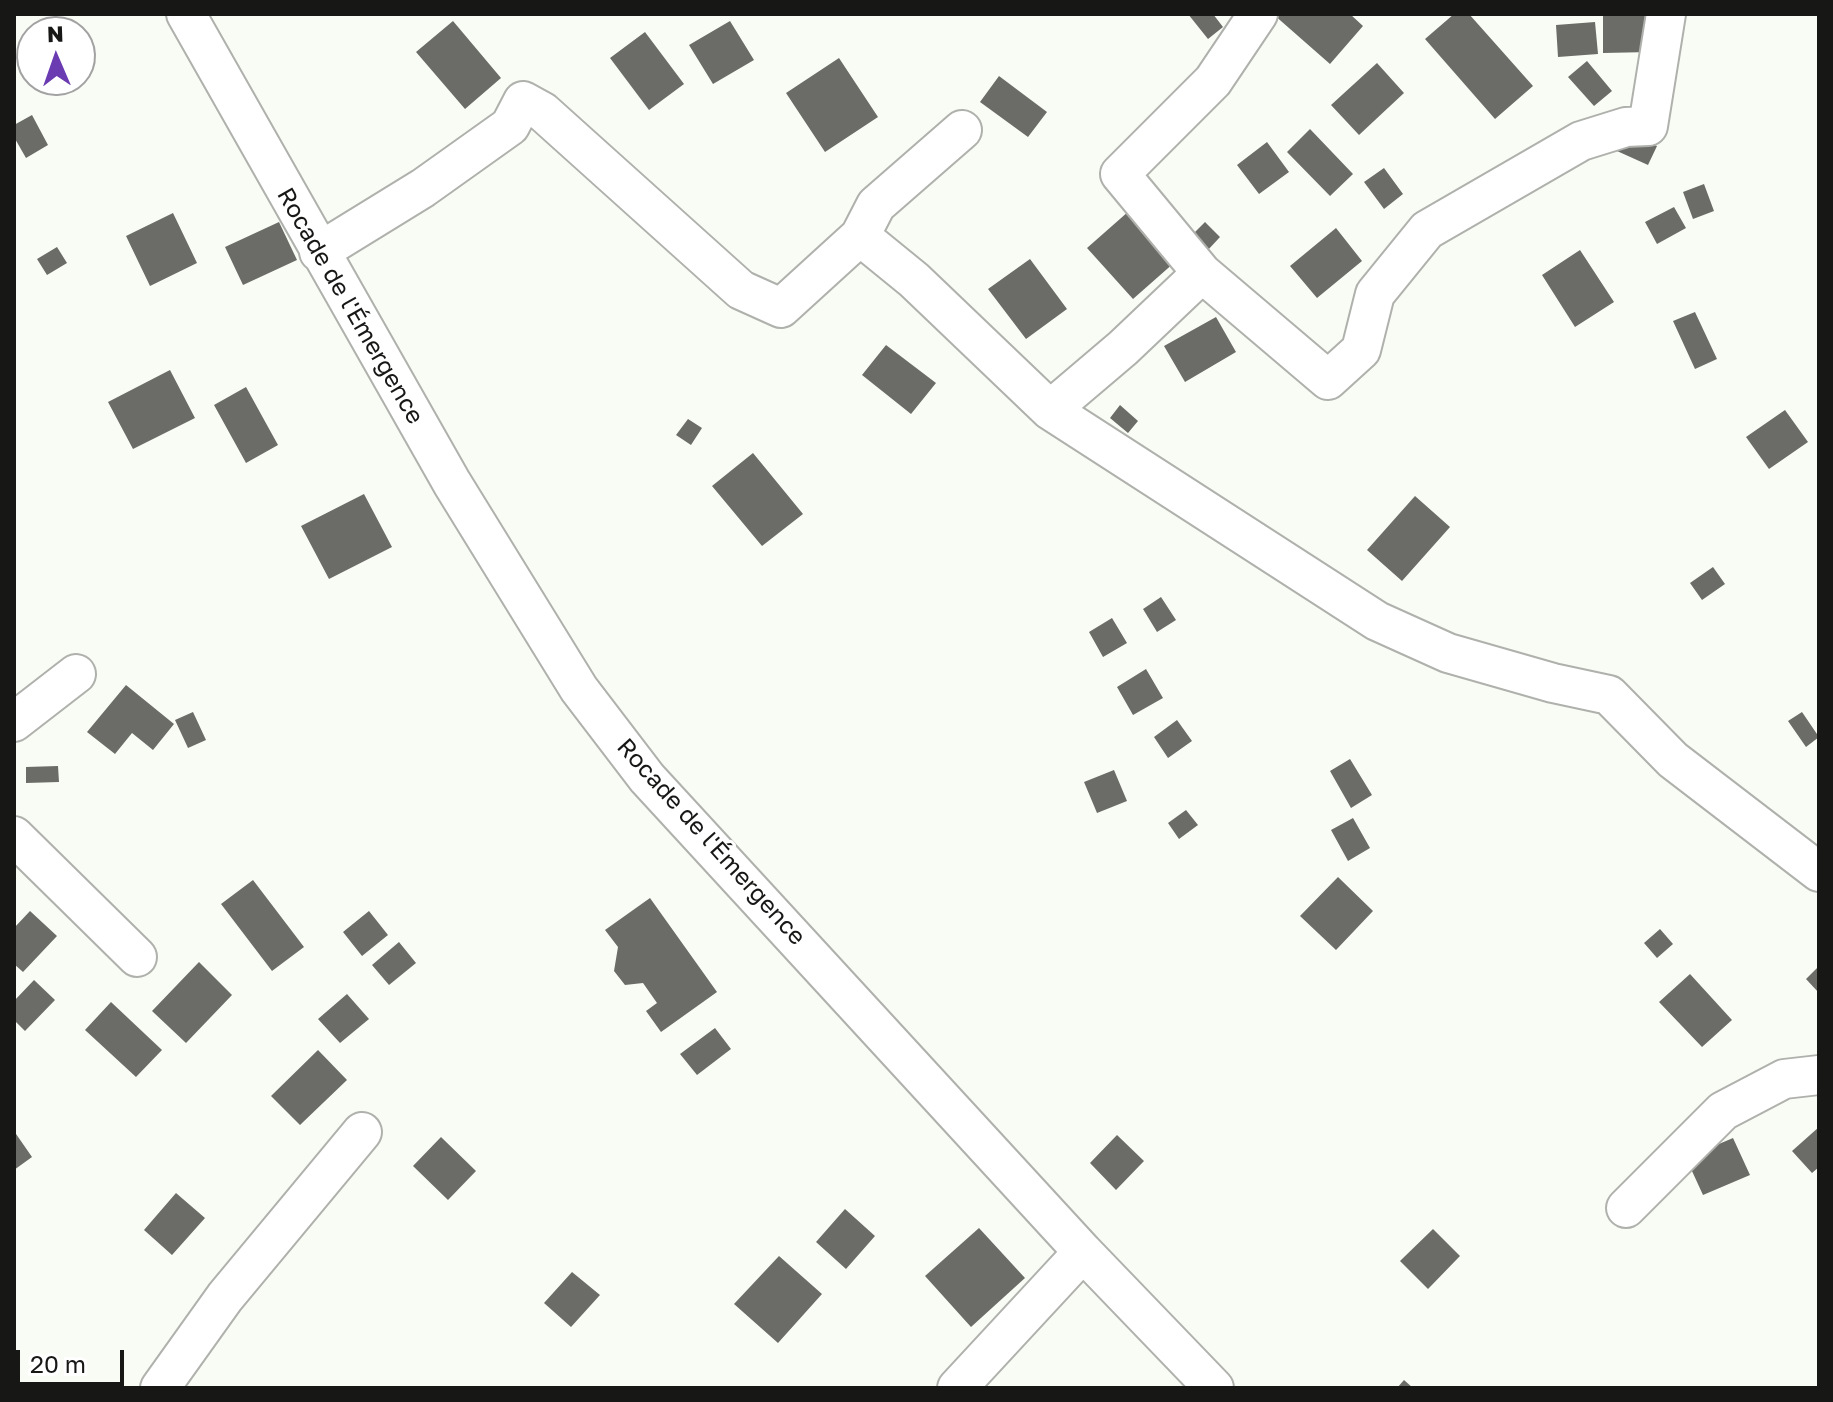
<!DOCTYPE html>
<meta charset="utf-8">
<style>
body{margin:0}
#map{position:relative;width:1833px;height:1402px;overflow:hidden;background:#f9fbf5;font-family:"Golos Text",sans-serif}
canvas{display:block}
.frame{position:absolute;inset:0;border:16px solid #171716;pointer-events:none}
.north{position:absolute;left:16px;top:16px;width:80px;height:80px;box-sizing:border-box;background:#fff;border:2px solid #a2a2a2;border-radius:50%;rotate:358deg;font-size:22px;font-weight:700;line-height:32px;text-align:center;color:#171716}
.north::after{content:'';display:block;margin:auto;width:28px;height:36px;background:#6b3bb2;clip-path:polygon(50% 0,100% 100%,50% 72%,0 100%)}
.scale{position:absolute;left:16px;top:1350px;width:108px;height:36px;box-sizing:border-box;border:4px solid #171716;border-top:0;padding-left:10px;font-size:24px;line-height:28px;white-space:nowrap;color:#171716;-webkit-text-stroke:6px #fff;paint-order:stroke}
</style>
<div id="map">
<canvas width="1833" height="1402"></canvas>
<div class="frame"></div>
<div class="north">N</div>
<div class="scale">20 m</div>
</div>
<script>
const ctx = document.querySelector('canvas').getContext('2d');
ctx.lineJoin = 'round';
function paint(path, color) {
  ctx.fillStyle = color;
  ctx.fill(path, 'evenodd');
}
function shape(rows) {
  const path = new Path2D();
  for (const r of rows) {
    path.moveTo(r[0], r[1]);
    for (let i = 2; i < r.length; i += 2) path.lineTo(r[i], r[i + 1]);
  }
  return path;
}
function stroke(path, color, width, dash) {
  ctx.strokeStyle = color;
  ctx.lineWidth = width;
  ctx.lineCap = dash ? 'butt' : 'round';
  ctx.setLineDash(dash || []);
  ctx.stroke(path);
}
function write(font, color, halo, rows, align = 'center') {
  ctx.font = font + ' "Golos Text",sans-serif';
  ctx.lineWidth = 6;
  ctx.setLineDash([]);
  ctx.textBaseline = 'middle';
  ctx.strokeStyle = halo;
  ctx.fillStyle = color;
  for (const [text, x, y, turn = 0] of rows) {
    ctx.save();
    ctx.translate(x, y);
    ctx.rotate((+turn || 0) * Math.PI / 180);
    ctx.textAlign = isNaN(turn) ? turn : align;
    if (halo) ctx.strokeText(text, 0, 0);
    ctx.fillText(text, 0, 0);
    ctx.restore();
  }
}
paint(shape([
 [1188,14,1213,14,1223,27,1208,39],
 [1273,14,1350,14,1363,26,1330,64],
 [1454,14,1469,14,1533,86,1495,119,1425,39],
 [1603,14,1649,14,1650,52,1603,53],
 [453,21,501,78,465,109,416,52],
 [730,21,754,60,713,84,689,45],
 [1595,22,1598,54,1558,57,1556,25],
 [645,32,684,84,649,110,610,58],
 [839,58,878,117,825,152,786,93],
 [1587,61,1612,91,1594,106,1568,77],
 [1377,63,1404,93,1359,135,1331,105],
 [999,76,1047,112,1028,137,980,102],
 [32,115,48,145,26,158,14,137,14,125],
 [1310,129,1353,174,1330,196,1287,152],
 [1626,132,1657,146,1648,165,1617,151],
 [1267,142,1289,172,1259,194,1237,165],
 [1384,168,1403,194,1384,209,1364,182],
 [1704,184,1714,211,1693,219,1683,192],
 [1674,207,1686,228,1657,244,1645,222],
 [1129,211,1175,262,1133,299,1087,248],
 [173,213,197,263,150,286,126,236],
 [279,222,297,260,243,285,225,247],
 [1205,222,1220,237,1207,251,1191,236],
 [1336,228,1362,261,1317,298,1290,266],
 [57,247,67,263,47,275,37,259],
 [1580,250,1614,302,1575,327,1542,275],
 [1030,259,1067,309,1026,339,988,289],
 [1695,312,1717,359,1695,369,1673,321],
 [1216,317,1236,352,1185,382,1164,346],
 [886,345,936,383,911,414,862,375],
 [170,370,195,418,133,449,108,402],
 [246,387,278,445,246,463,214,405],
 [1120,405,1138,421,1128,433,1110,418],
 [1785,410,1808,442,1769,469,1746,437],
 [688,419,702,428,691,445,676,435],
 [753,453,803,514,762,546,712,486],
 [364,494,392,547,329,579,301,526],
 [1415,496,1450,527,1402,581,1367,550],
 [1713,567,1725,584,1702,600,1690,583],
 [1161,597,1176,620,1157,632,1143,609],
 [1112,618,1127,643,1103,657,1089,632],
 [1146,669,1163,698,1133,715,1117,687],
 [126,685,174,724,153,750,132,733,115,754,87,732],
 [193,712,206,740,188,748,175,720],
 [1802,712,1819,737,1806,747,1788,721],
 [1177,720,1192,741,1168,758,1154,737],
 [1350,759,1372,795,1351,808,1330,771],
 [58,766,59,782,26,783,26,767],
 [1114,770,1127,801,1097,813,1084,782],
 [1186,810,1198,825,1179,839,1168,823],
 [1353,818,1370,848,1348,861,1331,830],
 [1338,877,1373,911,1336,950,1300,916],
 [253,880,304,947,272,971,221,904],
 [650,898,717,992,661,1032,646,1011,657,1003,643,983,625,985,614,971,618,947,605,930],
 [30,911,57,936,23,972,14,964,14,928],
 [369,911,388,935,362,956,343,932],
 [1660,929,1673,944,1657,958,1644,943],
 [399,942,416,963,389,985,372,965],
 [199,962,232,995,186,1043,152,1011],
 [1819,966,1819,993,1806,979],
 [1690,974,1732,1020,1702,1047,1659,1002],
 [34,980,55,1000,25,1031,14,1020,14,1001],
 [347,994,369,1019,340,1043,318,1019],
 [111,1002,162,1050,136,1077,85,1030],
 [715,1028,731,1049,697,1075,680,1054],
 [318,1050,347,1080,300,1125,271,1096],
 [1819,1127,1819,1167,1812,1173,1792,1151],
 [14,1131,32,1157,14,1170],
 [1117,1135,1144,1161,1116,1190,1090,1163],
 [441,1137,476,1171,448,1200,413,1166],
 [1733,1138,1750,1175,1703,1195,1686,1158],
 [176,1193,205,1218,172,1255,144,1230],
 [845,1209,875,1236,846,1269,816,1242],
 [979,1228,1025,1278,971,1327,925,1276],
 [1433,1229,1460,1256,1428,1289,1400,1261],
 [779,1256,822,1294,778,1343,734,1304],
 [572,1272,600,1295,571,1327,544,1303],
 [1404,1380,1413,1388,1397,1388]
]), '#6b6c67');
const minor = shape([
 [186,14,452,483,579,689,647,778,1083,1252,1214,1388],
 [1258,14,1213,81,1120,174,1202,273,1328,380,1361,350,1375,294,1427,230,1581,141,1626,127,1648,126,1666,14],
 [860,236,876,205,962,130],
 [319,252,423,188,510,126,523,101,543,112,741,290,781,308,860,236,914,280,1050,410,1377,621,1448,653,1553,683,1609,695,1673,760,1819,872],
 [1050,410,1123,348,1202,273],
 [14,722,76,674],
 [14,836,137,957],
 [1626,1208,1723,1111,1784,1079,1819,1075],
 [160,1388,225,1297,362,1132],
 [957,1388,1083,1252]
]);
stroke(minor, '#afb1ac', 42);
stroke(minor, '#fff', 38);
write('24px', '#171716', '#fff', [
 ["Rocade de l'Émergence",350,306,60],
 ["Rocade de l'Émergence",711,842,48]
]);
</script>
